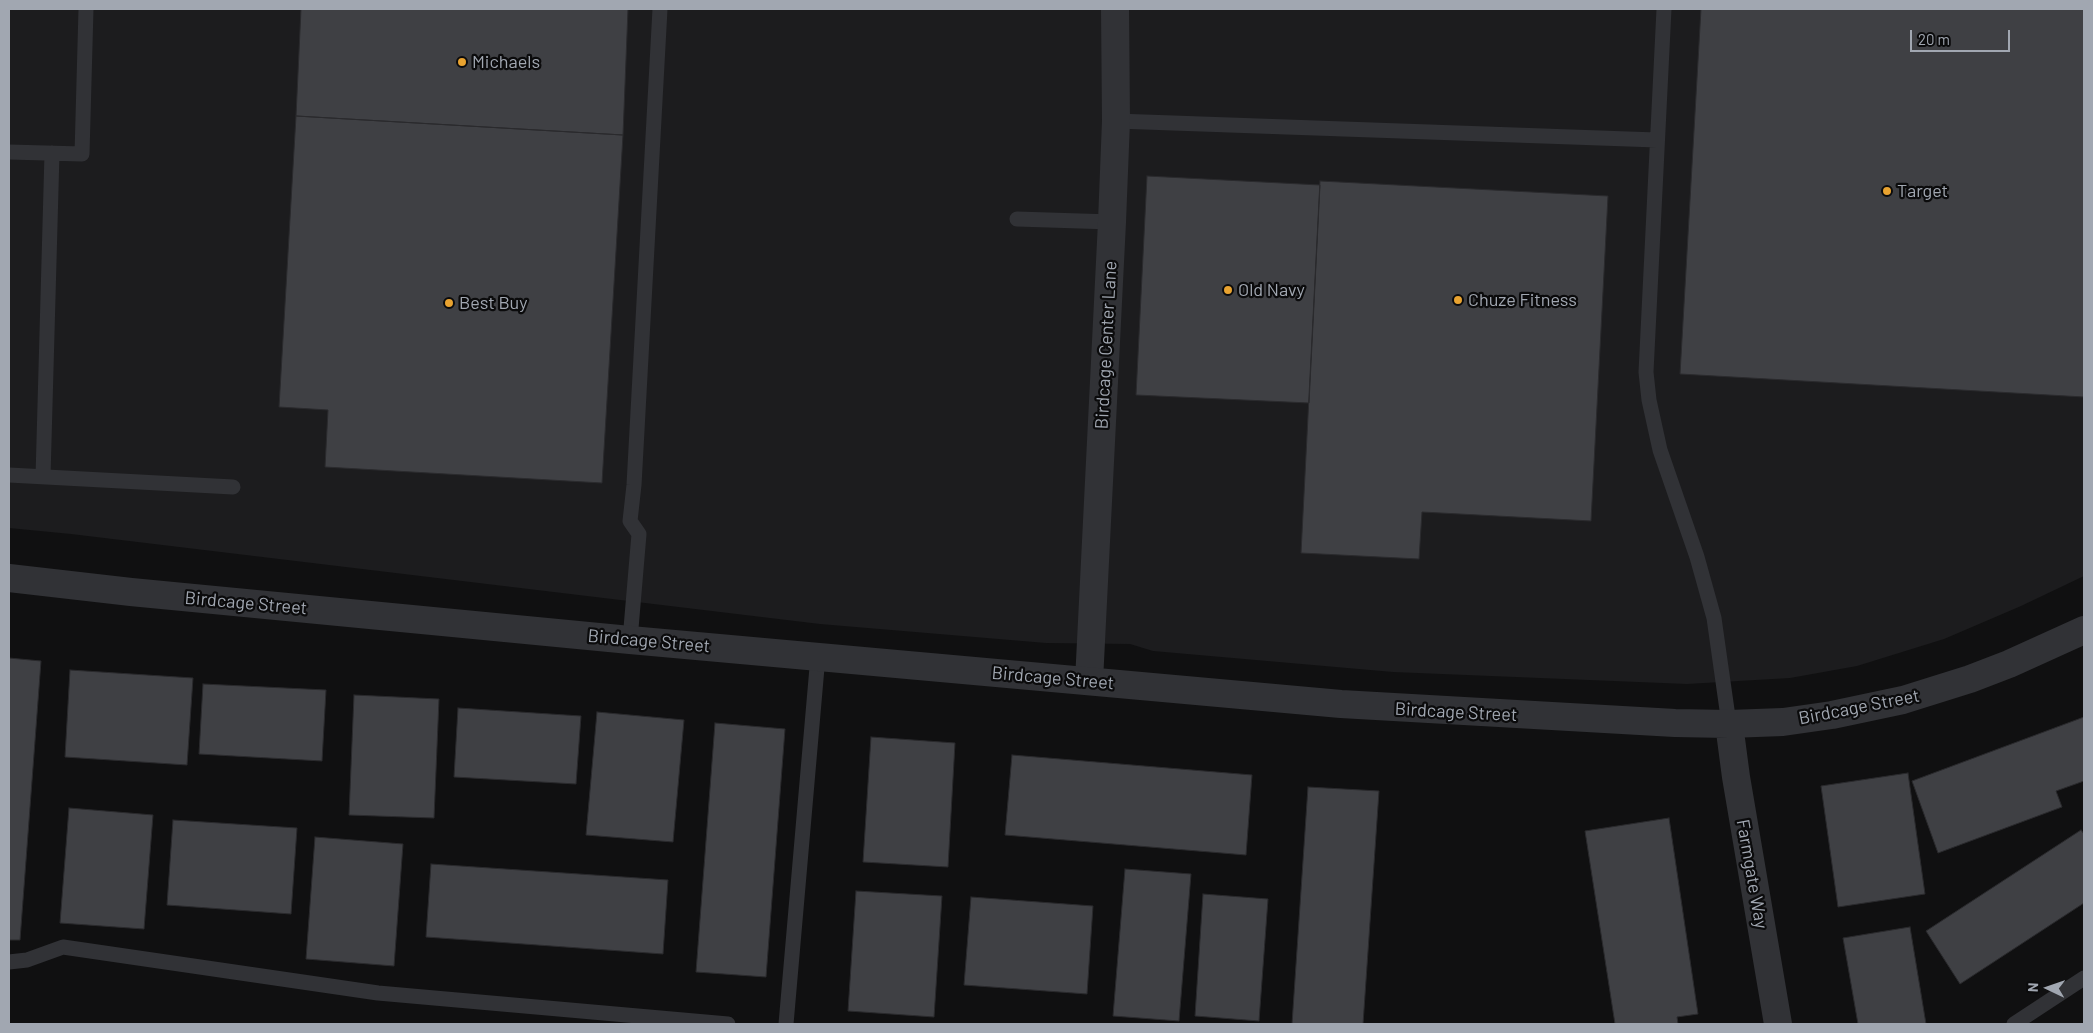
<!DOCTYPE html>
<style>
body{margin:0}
#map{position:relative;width:2093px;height:1033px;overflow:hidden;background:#101011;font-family:Barlow,sans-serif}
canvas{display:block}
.frame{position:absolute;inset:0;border:10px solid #a1a7b1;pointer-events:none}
.north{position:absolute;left:2023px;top:963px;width:50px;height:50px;-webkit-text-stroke:4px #0b0b0c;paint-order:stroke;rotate:273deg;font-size:14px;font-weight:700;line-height:20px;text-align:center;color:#a1a7b1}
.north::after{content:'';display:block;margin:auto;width:18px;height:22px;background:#a1a7b1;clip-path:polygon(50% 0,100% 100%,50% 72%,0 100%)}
.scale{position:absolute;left:1910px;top:30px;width:100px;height:22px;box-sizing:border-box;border:2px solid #a1a7b1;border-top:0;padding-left:6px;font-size:15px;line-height:18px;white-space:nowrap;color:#a1a7b1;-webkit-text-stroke:4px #0b0b0c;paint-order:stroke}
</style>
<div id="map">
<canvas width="2093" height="1033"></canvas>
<div class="frame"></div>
<div class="north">N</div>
<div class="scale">20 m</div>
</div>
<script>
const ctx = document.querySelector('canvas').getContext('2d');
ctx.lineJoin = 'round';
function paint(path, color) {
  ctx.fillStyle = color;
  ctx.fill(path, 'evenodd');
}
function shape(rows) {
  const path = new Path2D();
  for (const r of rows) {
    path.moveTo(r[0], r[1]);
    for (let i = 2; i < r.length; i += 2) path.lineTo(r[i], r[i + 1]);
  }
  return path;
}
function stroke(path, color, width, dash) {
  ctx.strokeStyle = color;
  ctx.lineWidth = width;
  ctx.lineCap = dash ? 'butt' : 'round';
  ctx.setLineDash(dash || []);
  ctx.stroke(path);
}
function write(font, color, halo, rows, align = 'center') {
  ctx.font = font + ' Barlow,sans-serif';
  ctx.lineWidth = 4.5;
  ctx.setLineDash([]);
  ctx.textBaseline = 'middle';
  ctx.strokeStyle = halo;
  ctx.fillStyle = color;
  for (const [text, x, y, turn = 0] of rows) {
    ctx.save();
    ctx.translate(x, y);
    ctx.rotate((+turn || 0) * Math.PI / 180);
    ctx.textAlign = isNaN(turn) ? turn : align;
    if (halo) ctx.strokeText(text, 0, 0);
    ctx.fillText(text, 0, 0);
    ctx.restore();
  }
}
paint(shape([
 [9,9,2084,9,2084,576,2021,606,1944,639,1857,666,1790,678,1687,684,1393,672,1153,651,1130,644,1046,643,820,624,71,534,9,528]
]), '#1c1c1e');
const building = shape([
 [301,9,628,9,623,135,296,116,301,9],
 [1701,9,2084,9,2084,397,1680,374,1701,9],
 [296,116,623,135,602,483,325,467,328,410,279,407,296,116],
 [1147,176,1320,185,1309,403,1136,395,1147,176],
 [1320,181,1608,196,1591,521,1422,512,1419,559,1301,553,1320,181],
 [9,658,41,661,20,940,9,940,9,658],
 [70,670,193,678,187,765,65,757,70,670],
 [203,684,326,690,322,761,199,754,203,684],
 [354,695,439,699,434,818,349,815,354,695],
 [458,708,581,716,576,784,454,777,458,708],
 [597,712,684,720,673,842,586,835,597,712],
 [2084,717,2084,781,2056,791,2062,807,1938,853,1912,781,2084,717],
 [715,723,785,729,766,977,696,972,715,723],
 [871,737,955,743,948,867,863,862,871,737],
 [1012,755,1252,775,1246,855,1005,835,1012,755],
 [1908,773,1925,894,1838,907,1821,786,1908,773],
 [1308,787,1379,791,1363,1024,1292,1024,1308,787],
 [69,808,153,815,144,929,60,923,69,808],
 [1669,818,1698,1014,1677,1017,1678,1024,1615,1024,1585,831,1669,818],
 [173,820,297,828,291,914,167,905,173,820],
 [2081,830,2084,834,2084,903,1960,984,1926,931,2081,830],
 [315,837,403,844,394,966,306,959,315,837],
 [431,864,668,880,663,954,426,937,431,864],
 [1125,869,1191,874,1179,1021,1113,1016,1125,869],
 [856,891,942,896,934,1017,848,1011,856,891],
 [1203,894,1268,899,1259,1021,1195,1016,1203,894],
 [971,897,1093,906,1087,994,964,985,971,897],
 [1910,927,1926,1024,1858,1024,1843,938,1910,927]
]);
paint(building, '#3f4044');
stroke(building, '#2a2a2d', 1);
stroke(shape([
 [1664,9,1646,372,1649,400,1660,450,1697,557,1714,618,1729,724],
 [1116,121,1657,140],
 [9,152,82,154,86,9],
 [1017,219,1112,222],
 [9,475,233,487],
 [43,477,52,153],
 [630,640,639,534,630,521,634,485,660,9],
 [9,962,27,960,63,947,378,993,728,1024],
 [786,1024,818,656],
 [2014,1024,2084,978]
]), '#313236', 15);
stroke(shape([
 [1089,681,1112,222,1116,121,1115,9]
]), '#313236', 28);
stroke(shape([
 [9,578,131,592,630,640,1341,704,1675,723,1729,724,1783,722,1832,715,1903,700,1970,679,2009,664,2084,630],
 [1729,724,1736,777,1778,1024]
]), '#313236', 28);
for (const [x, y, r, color] of [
 [462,62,5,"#e9a330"],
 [1887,191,5,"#e9a330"],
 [1228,290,5,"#e9a330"],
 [1458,300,5,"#e9a330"],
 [449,303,5,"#e9a330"]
]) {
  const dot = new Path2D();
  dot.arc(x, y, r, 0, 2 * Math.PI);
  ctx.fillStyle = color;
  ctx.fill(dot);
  stroke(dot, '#0b0b0c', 2);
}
write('18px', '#a1a7b1', '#0b0b0c', [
 ["Michaels",472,62],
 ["Target",1897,191],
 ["Old Navy",1238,290],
 ["Chuze Fitness",1468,300],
 ["Best Buy",459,303]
], 'left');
write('18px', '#a1a7b1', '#0b0b0c', [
 ["Birdcage Center Lane",1106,345,-87],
 ["Birdcage Street",246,603,5],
 ["Birdcage Street",649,641,5],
 ["Birdcage Street",1053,678,5],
 ["Birdcage Street",1859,707,-11],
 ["Birdcage Street",1456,712,3],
 ["Farmgate Way",1752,874,80]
]);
</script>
